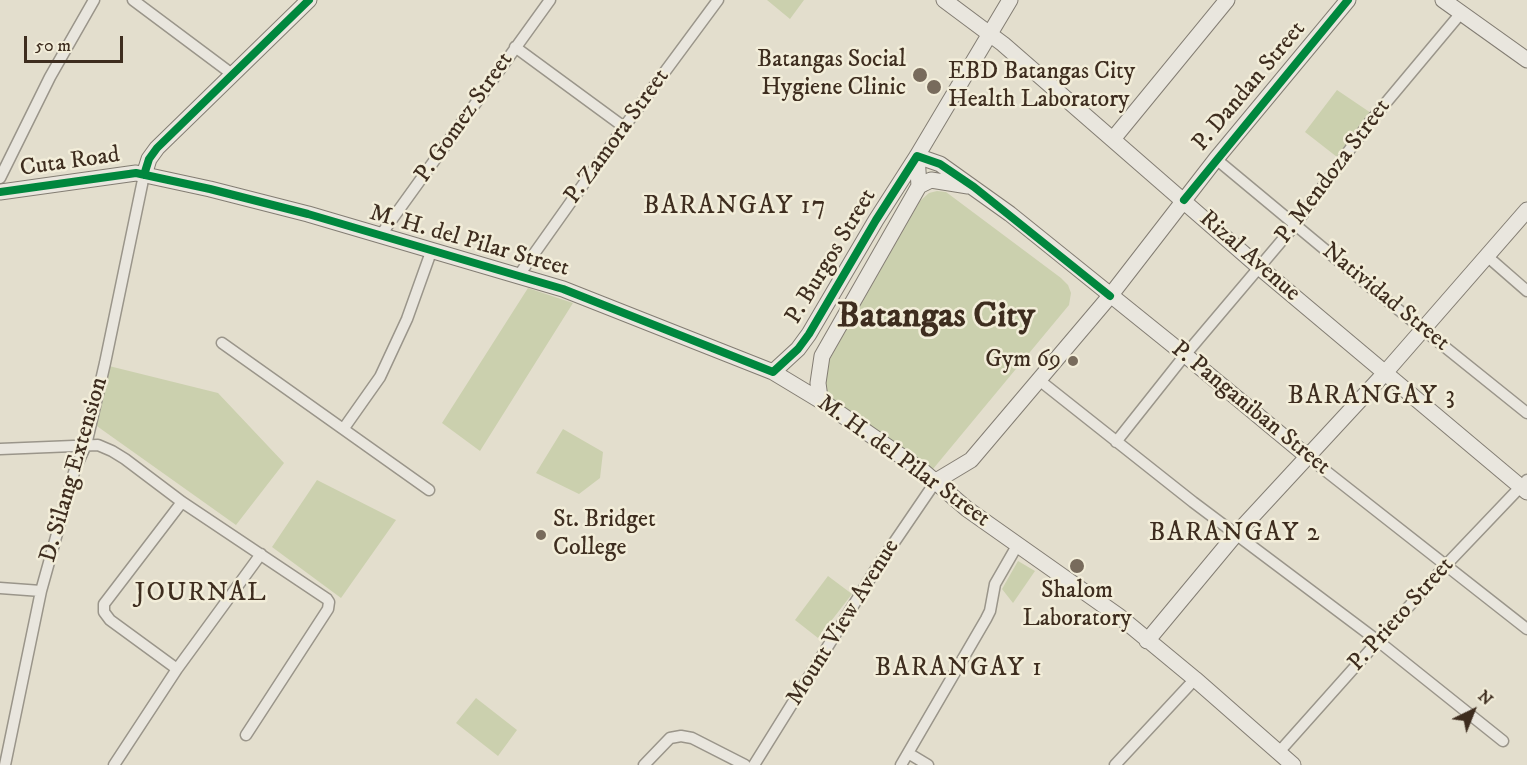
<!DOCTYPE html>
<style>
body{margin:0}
#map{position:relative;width:1527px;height:765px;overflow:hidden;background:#e3decd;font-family:"IM FELL DW Pica",serif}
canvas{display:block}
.north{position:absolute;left:1443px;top:681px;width:60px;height:60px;-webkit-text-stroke:4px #f2edd9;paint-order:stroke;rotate:43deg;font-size:16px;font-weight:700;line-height:24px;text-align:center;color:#3e2d1f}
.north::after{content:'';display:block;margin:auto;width:21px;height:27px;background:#3e2d1f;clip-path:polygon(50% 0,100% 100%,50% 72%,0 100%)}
.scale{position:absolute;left:24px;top:36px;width:99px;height:27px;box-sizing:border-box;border:3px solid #3e2d1f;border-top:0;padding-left:8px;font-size:18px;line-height:21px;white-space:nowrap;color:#3e2d1f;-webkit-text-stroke:4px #f2edd9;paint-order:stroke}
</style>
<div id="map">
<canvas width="1527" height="765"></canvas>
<div class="north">N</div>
<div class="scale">50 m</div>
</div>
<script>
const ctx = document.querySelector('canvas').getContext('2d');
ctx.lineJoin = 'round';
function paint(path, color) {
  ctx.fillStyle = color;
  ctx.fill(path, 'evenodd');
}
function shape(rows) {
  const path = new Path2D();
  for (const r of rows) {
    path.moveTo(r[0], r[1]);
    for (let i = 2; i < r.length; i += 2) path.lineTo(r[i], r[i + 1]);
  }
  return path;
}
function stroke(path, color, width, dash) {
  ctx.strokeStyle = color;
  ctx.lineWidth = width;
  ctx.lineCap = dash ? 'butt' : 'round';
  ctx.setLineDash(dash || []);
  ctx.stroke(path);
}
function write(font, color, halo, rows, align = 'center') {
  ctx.font = font + ' "IM FELL DW Pica",serif';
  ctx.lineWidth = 5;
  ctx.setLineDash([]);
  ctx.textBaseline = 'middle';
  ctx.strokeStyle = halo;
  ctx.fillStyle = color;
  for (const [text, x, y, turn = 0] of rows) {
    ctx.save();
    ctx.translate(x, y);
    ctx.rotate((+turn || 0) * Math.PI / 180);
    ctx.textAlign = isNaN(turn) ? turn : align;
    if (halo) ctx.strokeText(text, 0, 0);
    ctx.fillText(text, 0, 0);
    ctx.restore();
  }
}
paint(shape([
 [767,0,804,0,790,19],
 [1337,90,1371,113,1337,157,1305,132],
 [937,191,946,192,1061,278,1068,285,1071,293,1069,305,933,469,835,402,830,398,824,386,827,364,920,201,929,193],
 [528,288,573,303,480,451,442,423],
 [109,366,218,393,284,463,236,525,94,424],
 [563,429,603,452,600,478,579,494,536,473],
 [317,480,396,520,341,598,272,547],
 [1018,561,1035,571,1013,603,1002,589],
 [828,576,852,594,818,638,795,620],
 [476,698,517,730,498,756,456,723]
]), '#cbd0ae');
const street = shape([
 [133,0,232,74],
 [515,47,624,127],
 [1216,159,1364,282,1527,413],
 [0,178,50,77,94,0],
 [380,236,550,0],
 [1488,257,1527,291],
 [519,275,624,127,718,0],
 [222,343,429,490],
 [1039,380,1193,502,1378,641,1503,741],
 [344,428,380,377,407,319,431,252],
 [1116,442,1185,355,1295,225,1369,123,1461,13],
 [0,449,98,445,112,451,125,459,182,502,327,599,329,602,328,609,246,735],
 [1308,457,1527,629],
 [0,588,41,591],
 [177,669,110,620,104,612,104,604,182,502],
 [1279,752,1445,566,1527,480],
 [908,753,928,765],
 [5,765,41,591,75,469,86,445,105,363,144,175],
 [114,765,177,669,261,554],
 [644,765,670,738,681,736,692,738,745,765],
 [754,765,876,569,936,481],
 [901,765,986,619,990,611,995,584,1018,544],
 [1115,765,1195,679]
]);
const secondary = shape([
 [944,0,1003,44,1259,267,1527,492],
 [1443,0,1527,60],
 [1113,139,1227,0],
 [917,156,940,164,1010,214,1185,355,1308,457],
 [144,175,149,159,157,148,309,0],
 [919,186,931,180,968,186],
 [0,192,136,173,210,189,308,214,563,289,773,372,826,404,924,472,967,509,1120,617,1195,679,1293,765],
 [773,372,798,349,809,334,876,220,917,156,1010,0],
 [826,404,820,398,818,383,822,356,919,186,917,156],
 [936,481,971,460,1110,296,1216,159,1348,0],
 [1147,641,1236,534,1384,374,1527,210]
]);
stroke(street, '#9a958a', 13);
stroke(secondary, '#837d73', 17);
stroke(street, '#e9e6de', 10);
stroke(secondary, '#e9e6de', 15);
stroke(shape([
 [144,175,149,159,157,148,309,0],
 [0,192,136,173,210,189,308,214,563,289,773,372,798,349,809,334,876,220,917,156,940,164,974,187,1110,296],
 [1184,200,1348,0]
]), '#00873e', 8);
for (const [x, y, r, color] of [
 [920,75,8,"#786b5c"],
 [934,87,8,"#786b5c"],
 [1073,361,6,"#786b5c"],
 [541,535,6,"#786b5c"],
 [1077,566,8,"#786b5c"]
]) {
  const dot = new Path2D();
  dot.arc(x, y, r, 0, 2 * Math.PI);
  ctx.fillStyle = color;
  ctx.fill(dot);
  stroke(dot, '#f2edd9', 2);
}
write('24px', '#3e2d1f', '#f2edd9', [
 ["Batangas Social",906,61],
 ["Hygiene Clinic",906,89],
 ["EBD Batangas City",948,73,"left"],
 ["Health Laboratory",948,101,"left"],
 ["Gym 69",1061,361],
 ["St. Bridget",553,521,"left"],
 ["College",553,549,"left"],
 ["Shalom",1077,592,"center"],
 ["Laboratory",1077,620,"center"]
], 'right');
write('24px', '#3e2d1f', '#f2edd9', [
 ["P. Dandan Street",1250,87,-50],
 ["P. Gomez Street",465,118,-55],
 ["P. Zamora Street",618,137,-54],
 ["Cuta Road",70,163,-8],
 ["P. Mendoza Street",1334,172,-53],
 ["M. H. del Pilar Street",469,242,16],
 ["P. Burgos Street",832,257,-59],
 ["Rizal Avenue",1249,257,41],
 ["Natividad Street",1385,298,39],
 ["P. Panganiban Street",1250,409,39],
 ["M. H. del Pilar Street",903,462,36],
 ["D. Silang Extension",75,470,-74],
 ["P. Prieto Street",1402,615,-48],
 ["Mount View Avenue",844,623,-58]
]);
ctx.letterSpacing = '1.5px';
write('26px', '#3e2d1f', '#f2edd9', [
 ["BARANGAY 17",735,208],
 ["BARANGAY 3",1372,398],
 ["BARANGAY 2",1235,535],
 ["JOURNAL",201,595],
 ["BARANGAY 1",959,670]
]);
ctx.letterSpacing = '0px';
write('bold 36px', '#3e2d1f', '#f2edd9', [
 ["Batangas City",936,319]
]);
</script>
